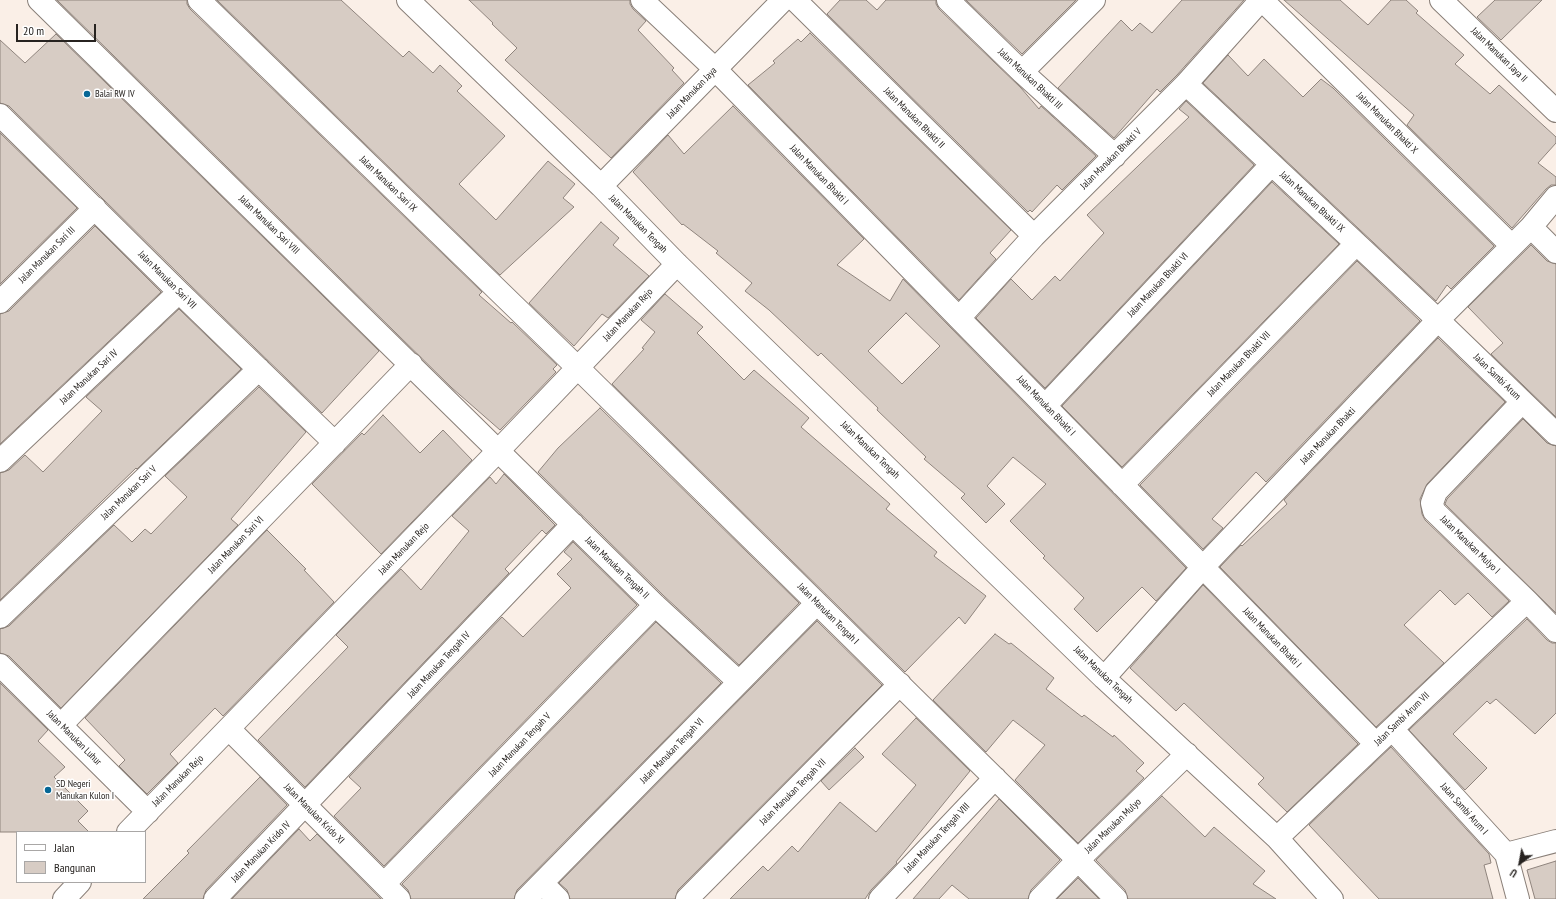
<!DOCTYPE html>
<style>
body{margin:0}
#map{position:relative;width:1556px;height:899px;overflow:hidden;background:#faefe7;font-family:"PT Sans Narrow",sans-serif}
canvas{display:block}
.legend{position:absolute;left:16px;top:831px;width:130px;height:52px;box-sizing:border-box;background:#fff;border:1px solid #a9a7a6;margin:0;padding:5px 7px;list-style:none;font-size:12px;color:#272320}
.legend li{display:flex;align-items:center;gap:8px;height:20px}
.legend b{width:20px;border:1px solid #a9a7a6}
.north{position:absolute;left:1500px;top:843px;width:40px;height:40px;-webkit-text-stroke:3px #fff;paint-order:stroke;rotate:212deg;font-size:11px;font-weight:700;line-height:16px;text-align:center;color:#272320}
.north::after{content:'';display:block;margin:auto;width:14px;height:18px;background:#272320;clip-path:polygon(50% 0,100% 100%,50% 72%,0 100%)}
.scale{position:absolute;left:16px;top:24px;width:80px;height:18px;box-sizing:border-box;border:2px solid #272320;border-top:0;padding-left:5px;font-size:12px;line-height:14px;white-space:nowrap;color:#272320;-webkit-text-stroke:3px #fff;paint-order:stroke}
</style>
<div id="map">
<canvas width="1556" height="899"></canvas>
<ul class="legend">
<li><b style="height:5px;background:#fff"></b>Jalan</li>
<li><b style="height:11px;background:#d7ccc4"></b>Bangunan</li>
</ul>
<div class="north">U</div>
<div class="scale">20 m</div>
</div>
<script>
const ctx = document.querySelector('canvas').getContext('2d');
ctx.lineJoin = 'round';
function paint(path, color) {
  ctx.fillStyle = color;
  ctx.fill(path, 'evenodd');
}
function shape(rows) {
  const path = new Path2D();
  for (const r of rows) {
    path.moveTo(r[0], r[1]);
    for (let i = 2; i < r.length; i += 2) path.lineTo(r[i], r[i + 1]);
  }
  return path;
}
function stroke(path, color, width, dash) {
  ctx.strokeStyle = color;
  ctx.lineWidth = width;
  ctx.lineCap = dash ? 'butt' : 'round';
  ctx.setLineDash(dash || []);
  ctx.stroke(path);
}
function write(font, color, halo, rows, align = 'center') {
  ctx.font = font + ' "PT Sans Narrow",sans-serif';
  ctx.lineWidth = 3;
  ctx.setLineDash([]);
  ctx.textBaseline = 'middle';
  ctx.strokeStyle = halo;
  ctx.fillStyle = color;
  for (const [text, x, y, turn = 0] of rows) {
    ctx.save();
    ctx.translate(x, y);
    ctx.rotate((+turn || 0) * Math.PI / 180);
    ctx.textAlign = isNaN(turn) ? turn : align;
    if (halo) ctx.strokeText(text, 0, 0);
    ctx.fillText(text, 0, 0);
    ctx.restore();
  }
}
const building = shape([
 [57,0,187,0,187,4,190,9,482,292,479,295,511,323,512,322,557,365,553,369,556,372,500,430,452,388,57,0],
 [217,0,341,0,403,57,409,51,433,73,440,65,462,86,457,91,505,136,459,184,496,220,548,161,575,184,563,198,574,207,500,275,217,0],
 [469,0,630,0,630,4,633,9,646,21,638,30,674,68,672,70,684,83,611,158,505,60,517,48,492,24,493,23,469,0],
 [840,0,866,0,877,10,886,0,936,0,936,4,939,9,1021,88,1039,109,1041,106,1096,156,1062,190,1057,185,1032,212,1030,210,1028,212,827,14,840,0],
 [966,0,1076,0,1022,54,966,0],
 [1182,0,1244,0,1177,75,1160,92,1157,89,1114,138,1058,88,1121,20,1132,31,1140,23,1152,33,1182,0],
 [1284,0,1340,0,1368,25,1391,0,1406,0,1418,11,1416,13,1464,55,1455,64,1490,94,1499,85,1556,137,1556,143,1538,163,1556,177,1556,185,1551,185,1546,189,1512,228,1407,125,1414,115,1284,0],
 [1495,0,1542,0,1501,40,1477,17,1495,0],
 [810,33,1011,230,990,253,996,259,959,300,748,85,775,63,773,61,798,39,801,42,810,33],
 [56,34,379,351,322,413,188,283,9,106,0,103,0,40,25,63,56,34],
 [1228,55,1248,76,1264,59,1303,97,1321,79,1333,88,1494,246,1451,289,1447,285,1436,301,1203,83,1228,55],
 [1186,101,1254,165,1045,388,976,318,1011,279,1032,300,1055,276,1060,281,1104,233,1087,215,1189,117,1179,109,1186,101],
 [733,106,864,239,837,265,890,301,903,279,1186,568,1156,601,1142,587,1097,632,1074,609,1084,598,1043,558,1045,556,1010,521,1046,484,1013,457,987,486,1005,504,986,523,961,498,965,494,924,459,926,457,877,410,878,408,821,353,818,356,769,310,745,291,752,283,716,253,718,251,683,224,682,225,633,172,668,135,684,154,733,106],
 [906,313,940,346,902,384,868,351,906,313],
 [0,133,77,208,0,284,0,133],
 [1272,182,1339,244,1122,467,1062,406,1272,182],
 [601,222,619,238,613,245,649,276,608,318,602,314,574,346,529,303,601,222],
 [95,226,161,292,0,444,0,314,9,311,95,226],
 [1531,245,1547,261,1556,264,1556,417,1491,354,1503,343,1468,307,1531,245],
 [1357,261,1420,321,1266,482,1256,472,1212,519,1223,528,1203,549,1140,485,1357,261],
 [665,294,703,327,697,333,744,380,754,370,809,418,801,427,890,504,886,509,937,552,934,556,986,596,965,624,959,617,905,672,612,384,644,349,642,348,655,332,641,320,665,294],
 [179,309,241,369,137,469,136,468,0,600,0,473,9,470,25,455,43,472,102,411,86,397,179,309],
 [1438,338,1505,402,1427,484,1420,499,1422,514,1425,520,1509,601,1492,617,1468,593,1455,605,1440,590,1404,625,1444,663,1376,727,1220,567,1241,545,1242,546,1287,504,1284,500,1438,338],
 [259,387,306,432,231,519,238,525,61,708,9,656,0,653,0,629,9,626,114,525,132,542,145,529,151,534,187,497,165,476,259,387],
 [600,408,799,603,739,665,664,596,538,472,558,448,600,408],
 [383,415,420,453,443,430,472,460,381,554,312,484,362,433,364,435,383,415],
 [1523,419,1547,443,1556,446,1556,613,1445,504,1447,499,1523,419],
 [504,474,555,525,546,534,542,530,505,569,509,573,305,787,258,740,348,647,336,635,401,569,421,590,469,531,452,516,490,477,496,484,504,474],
 [267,530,306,569,304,570,334,602,223,716,215,708,170,754,178,763,147,794,119,766,125,760,85,718,267,530],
 [573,542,637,605,384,866,334,816,361,788,349,777,502,617,523,637,571,588,557,574,572,559,564,552,573,542],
 [1203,585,1358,744,1287,812,1258,784,1264,778,1184,703,1176,711,1130,668,1203,585],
 [1527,619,1547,640,1552,643,1556,643,1556,713,1535,734,1496,699,1490,704,1487,701,1453,734,1487,768,1465,790,1409,730,1527,619],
 [817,621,882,685,678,890,675,899,570,899,567,890,559,883,817,621],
 [656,622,721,683,517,890,514,899,411,899,408,890,402,884,656,622],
 [995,634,1009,644,1011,643,1054,678,1046,689,1082,717,1084,715,1113,737,1114,735,1144,763,1136,771,1144,778,1078,843,1015,780,1045,745,1013,720,986,752,933,700,995,634],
 [0,683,48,730,38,741,65,767,54,777,88,811,78,821,89,832,0,832,0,683],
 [916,718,970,771,896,862,897,863,871,890,865,899,730,899,763,866,768,871,792,846,798,852,840,802,876,832,916,785,882,754,916,718],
 [1391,747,1489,854,1491,863,1484,865,1493,899,1379,899,1309,825,1391,747],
 [855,748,864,757,829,790,821,781,855,748],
 [260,777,287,805,206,890,203,899,143,899,189,853,187,851,260,777],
 [1162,796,1205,837,1214,827,1265,871,1253,884,1276,899,1128,899,1125,890,1096,860,1162,796],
 [999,799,1060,860,1031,890,1028,899,969,899,952,885,939,899,913,899,999,799],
 [299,829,310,841,317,834,381,899,232,899,299,829],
 [1556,861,1556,899,1535,899,1527,870,1556,861],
 [1078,878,1099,899,1057,899,1078,878]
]);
paint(building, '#d7ccc4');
stroke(building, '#8f847d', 1);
const minor = shape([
 [39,0,655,605,739,682],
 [199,0,578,368,1078,860,1116,899],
 [408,0,601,186,677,264,1104,678,1277,838,1332,899],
 [642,0,715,69,1376,744],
 [795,0,1034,236],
 [948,0,1022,72,1115,156],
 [1262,0,1512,246],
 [1441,0,1556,111],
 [1022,72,1094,0],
 [1186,84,1438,320,1556,434],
 [0,115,179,292,335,443],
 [601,186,783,0],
 [1531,227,1556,252],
 [0,302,95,208],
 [959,318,1034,236,1186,84,1261,0],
 [1522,402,1436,492,1432,503,1434,511,1527,601,1556,631],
 [1045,406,1271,165],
 [0,461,179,292],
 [1122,485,1356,244],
 [0,617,259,369],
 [0,665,148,812],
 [1104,678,1203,567,1438,320,1531,227,1556,197],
 [61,725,411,364],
 [229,729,399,899],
 [1392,729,1506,854,1518,899],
 [128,832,498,451,677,264],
 [1277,838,1527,601],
 [1506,854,1556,841],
 [542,883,558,899],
 [384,884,655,605],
 [64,899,80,882],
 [215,899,573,524],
 [526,899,817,603],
 [687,899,900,684],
 [880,899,995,778],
 [1040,899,1078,860,1187,754]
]);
stroke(minor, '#897f78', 24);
stroke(minor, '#fff', 22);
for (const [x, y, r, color] of [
 [87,94,4,"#066796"],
 [48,790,4,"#066796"]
]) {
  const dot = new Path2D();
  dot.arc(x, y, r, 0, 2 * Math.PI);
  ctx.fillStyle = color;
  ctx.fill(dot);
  stroke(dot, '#fff', 1.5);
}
write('10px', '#272320', '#fff', [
 ["Jalan Manukan Jaya II",1499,55,44],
 ["Jalan Manukan Bhakti III",1030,79,43],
 ["Jalan Manukan Jaya",692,93,-46],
 ["Jalan Manukan Bhakti II",914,118,45],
 ["Jalan Manukan Bhakti X",1387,123,45],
 ["Jalan Manukan Bhakti V",1111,159,-45],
 ["Jalan Manukan Bhakti I",819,175,46],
 ["Jalan Manukan Sari IX",388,184,44],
 ["Jalan Manukan Bhakti IX",1312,202,43],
 ["Jalan Manukan Tengah",638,224,45],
 ["Jalan Manukan Sari VIII",269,225,44],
 ["Jalan Manukan Sari III",47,255,-45],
 ["Jalan Manukan Sari VII",167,280,45],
 ["Jalan Manukan Bhakti VI",1158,285,-47],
 ["Jalan Manukan Rejo",628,315,-47],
 ["Jalan Manukan Bhakti VII",1239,364,-46],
 ["Jalan Manukan Sari IV",89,377,-43],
 ["Jalan Sambi Arum",1497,377,44],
 ["Jalan Manukan Bhakti I",1046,406,46],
 ["Jalan Manukan Bhakti",1328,436,-46],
 ["Jalan Manukan Tengah",870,450,44],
 ["Jalan Manukan Sari V",129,493,-44],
 ["Jalan Manukan Sari VI",236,545,-46],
 ["Jalan Manukan Mulyo I",1470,545,44],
 ["Jalan Manukan Rejo",404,549,-46],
 ["Jalan Manukan Tengah II",617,568,44],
 ["Jalan Manukan Tengah I",828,614,45],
 ["Jalan Manukan Bhakti I",1272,638,46],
 ["Jalan Manukan Tengah IV",439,665,-47],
 ["Jalan Manukan Tengah",1103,675,44],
 ["Jalan Sambi Arum VII",1402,719,-44],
 ["Jalan Manukan Luhur",74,738,45],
 ["Jalan Manukan Tengah V",520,745,-46],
 ["Jalan Manukan Tengah VI",672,751,-46],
 ["Jalan Manukan Rejo",178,781,-45],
 ["Jalan Manukan Tengah VII",793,792,-45],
 ["Jalan Sambi Arum I",1464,809,48],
 ["Jalan Manukan Krido XI",314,814,45],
 ["Jalan Manukan Mulyo",1113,826,-44],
 ["Jalan Manukan Tengah VIII",937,838,-47],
 ["Jalan Manukan Krido IV",261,852,-46]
]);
write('10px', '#272320', '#fff', [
 ["Balai RW IV",95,94],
 ["SD Negeri",56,784],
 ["Manukan Kulon I",56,796]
], 'left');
</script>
